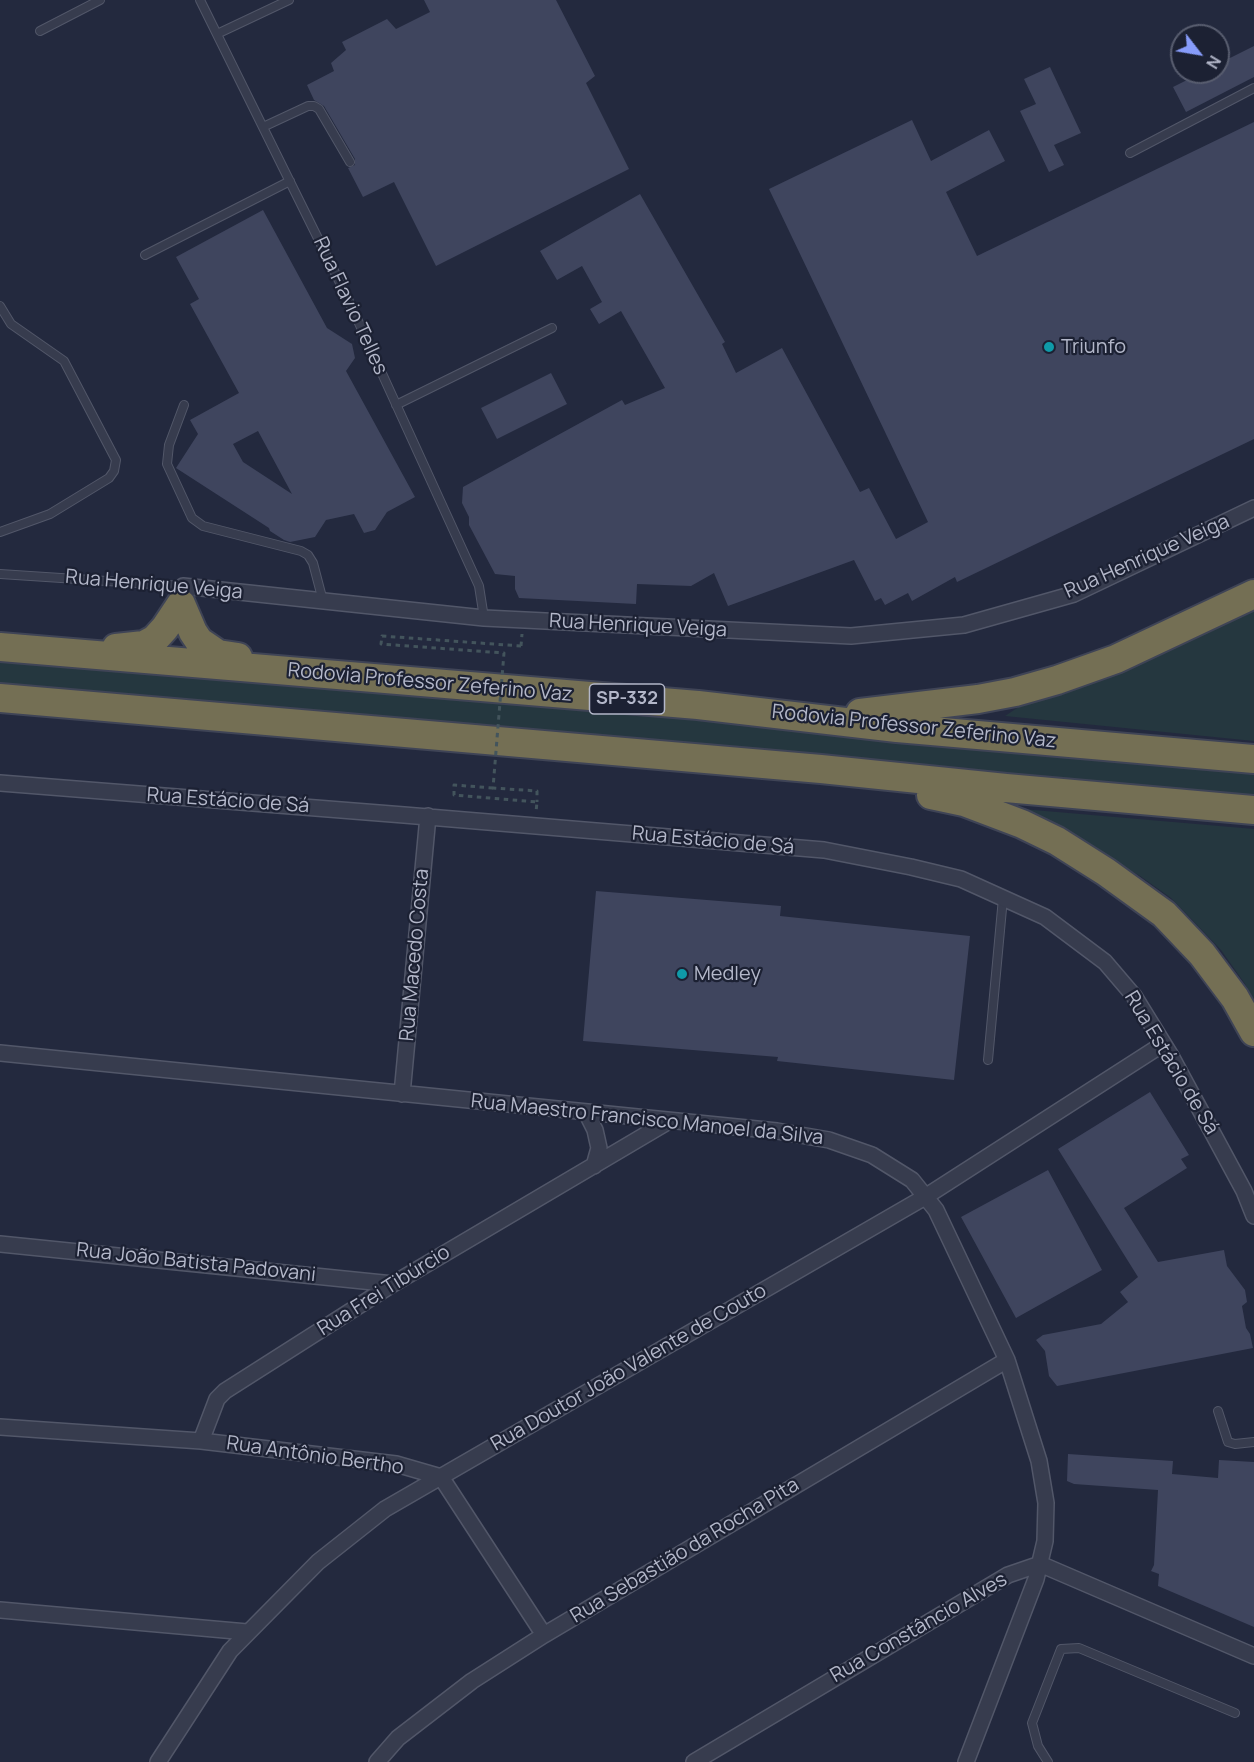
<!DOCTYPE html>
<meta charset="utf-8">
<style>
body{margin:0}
#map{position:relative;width:1254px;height:1762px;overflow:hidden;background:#23293e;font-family:Manrope,sans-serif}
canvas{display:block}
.north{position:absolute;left:1170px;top:24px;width:60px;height:60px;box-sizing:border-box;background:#1c2133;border:2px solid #585d6f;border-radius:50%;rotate:121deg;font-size:16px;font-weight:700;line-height:24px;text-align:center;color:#b3b7c9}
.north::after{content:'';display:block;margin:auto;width:21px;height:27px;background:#879cfa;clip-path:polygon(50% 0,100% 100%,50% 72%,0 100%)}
</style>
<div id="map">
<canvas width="1254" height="1762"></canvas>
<div class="north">N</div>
</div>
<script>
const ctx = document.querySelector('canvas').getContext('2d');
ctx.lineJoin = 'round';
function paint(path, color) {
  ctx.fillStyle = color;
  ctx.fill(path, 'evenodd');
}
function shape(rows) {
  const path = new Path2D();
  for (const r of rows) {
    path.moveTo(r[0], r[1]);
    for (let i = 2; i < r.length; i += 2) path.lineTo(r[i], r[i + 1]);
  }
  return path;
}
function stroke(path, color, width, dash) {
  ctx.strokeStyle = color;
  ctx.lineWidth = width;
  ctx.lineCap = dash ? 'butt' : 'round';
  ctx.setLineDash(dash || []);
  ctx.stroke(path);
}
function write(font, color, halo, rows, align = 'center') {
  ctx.font = font + ' Manrope,sans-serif';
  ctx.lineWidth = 4.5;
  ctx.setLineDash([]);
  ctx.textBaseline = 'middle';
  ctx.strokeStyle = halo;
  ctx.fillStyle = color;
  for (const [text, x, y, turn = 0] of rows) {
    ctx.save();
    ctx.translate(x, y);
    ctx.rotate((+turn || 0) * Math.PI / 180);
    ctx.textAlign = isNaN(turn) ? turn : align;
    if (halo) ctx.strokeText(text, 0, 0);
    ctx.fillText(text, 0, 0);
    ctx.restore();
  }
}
paint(shape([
 [1254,608,1254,741,1005,716,1029,700],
 [0,660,464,698,1254,768,1254,795,462,724,0,687],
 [1022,809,1254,829,1254,1001,1245,984,1221,950,1171,898,1140,876]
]), '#25373f');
paint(shape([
 [424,0,556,0,595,76,586,83,629,169,436,266,394,182,363,197,348,168,355,165,355,159,324,106,314,100,307,85,334,71,331,63,346,50,342,42,387,19,396,29,430,12],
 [1254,46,1254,77,1186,112,1173,87,1203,72,1218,72,1218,64],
 [1050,67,1081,133,1054,145,1064,165,1049,172,1020,111,1036,104,1024,79],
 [912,120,931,161,989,130,1005,161,946,192,977,256,1254,122,1254,439,957,582,955,577,912,601,908,593,885,605,881,598,875,601,854,560,728,606,714,573,691,586,637,584,636,604,519,598,515,589,515,576,495,574,469,525,469,517,462,503,463,487,622,400,625,405,665,388,621,311,599,324,590,309,602,302,582,266,557,280,540,251,640,194,725,342,722,344,736,373,782,348,860,492,869,488,896,539,928,522,769,189],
 [263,210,327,328,352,344,355,358,346,371,415,497,387,512,375,530,364,533,354,514,326,520,315,537,290,542,284,540,270,531,269,528,176,468,198,434,190,420,239,393,190,304,199,299,176,257],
 [258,431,292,494,243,462,233,444],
 [551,373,567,404,497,439,481,408],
 [596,891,781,906,780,916,970,936,954,1080,777,1061,778,1057,583,1041],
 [1150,1092,1189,1155,1181,1159,1187,1168,1124,1208,1158,1262,1224,1250,1227,1266,1245,1290,1247,1302,1242,1306,1246,1328,1250,1334,1253,1348,1057,1386,1049,1376,1045,1351,1036,1340,1043,1335,1101,1324,1128,1302,1120,1292,1138,1277,1058,1149],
 [1048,1170,1102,1270,1016,1318,961,1217],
 [1068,1454,1173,1461,1172,1474,1218,1478,1219,1460,1254,1462,1254,1627,1158,1586,1159,1574,1151,1571,1154,1565,1158,1490,1074,1484,1067,1481]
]), '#3f455e');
const service = shape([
 [200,0,348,299,479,586,484,618],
 [40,31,100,0],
 [217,34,289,0],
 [263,127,308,106,314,106,319,109,350,162],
 [1130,153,1254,88],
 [145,255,290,181],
 [0,306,11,324,64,361,116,460,114,471,109,478,50,514,0,532],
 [184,405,169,445,167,464,192,518,203,526,301,551,308,555,313,563,323,601],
 [396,405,552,328],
 [0,574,183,586],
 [988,1060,1003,898],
 [1218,1411,1228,1442,1235,1444,1254,1442],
 [1048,1762,1038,1746,1032,1723,1061,1649,1079,1648,1235,1713]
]);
const minor = shape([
 [181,604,183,586,484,618,851,636,964,625,1074,594,1254,508],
 [0,783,404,815,824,850,911,867,961,879,1045,917,1105,962,1134,996,1171,1056,1244,1191,1254,1216],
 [0,1053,777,1131,829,1140,872,1155,912,1180,936,1210,1007,1360,1039,1461,1046,1503,1045,1541,1036,1579,966,1762],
 [402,1094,428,816],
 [586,1112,595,1130,599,1148,594,1166],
 [0,1244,393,1284],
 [0,1427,201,1441,396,1464,441,1477,544,1635],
 [201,1441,217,1399,225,1391,393,1284,669,1121],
 [0,1610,247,1632],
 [158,1762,230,1651,318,1562,385,1509,925,1197,1163,1044],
 [377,1762,398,1738,472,1681,544,1635,1007,1360],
 [694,1762,1008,1575,1040,1564,1254,1656]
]);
const motorway = shape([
 [181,604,193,632,199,641,218,654,238,657],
 [0,647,698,705,897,728,1254,759],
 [116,648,144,645,155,639,165,628,181,604],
 [0,698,821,769,1006,788,1254,810],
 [860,713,978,699,1015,692,1057,680,1116,659,1254,594],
 [931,795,964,802,1022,824,1057,841,1106,872,1164,914,1202,954,1235,998,1254,1032]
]);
stroke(service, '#525769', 10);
stroke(minor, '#525769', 18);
stroke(motorway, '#3f4456', 32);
stroke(shape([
 [521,646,522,634],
 [493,788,454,785,454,795,537,802,536,812]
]), '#43545c', 3, [4.5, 4.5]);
stroke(service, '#373c4e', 8);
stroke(minor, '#373c4e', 15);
stroke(motorway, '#746f54', 28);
stroke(shape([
 [521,646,382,636,381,644,504,653,493,788,537,791,537,802]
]), '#43545c', 3, [4.5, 4.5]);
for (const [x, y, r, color] of [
 [1049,347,6,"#0f9aa8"],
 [682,974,6,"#0f9aa8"]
]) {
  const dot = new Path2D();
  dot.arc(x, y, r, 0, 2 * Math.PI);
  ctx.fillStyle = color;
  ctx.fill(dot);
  stroke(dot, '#1c2133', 2);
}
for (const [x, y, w] of [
 [627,699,75]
]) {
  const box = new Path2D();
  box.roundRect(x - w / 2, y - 15, w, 30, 4.5);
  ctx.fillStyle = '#1c2133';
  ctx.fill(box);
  stroke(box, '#b3b7c9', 1.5);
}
write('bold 18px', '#b3b7c9', null, [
 ["SP-332",627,699]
]);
write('20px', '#b3b7c9', '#1c2133', [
 ["Rua Flavio Telles",350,306,65],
 ["Rua Henrique Veiga",1147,557,-24],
 ["Rua Henrique Veiga",154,585,5],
 ["Rua Henrique Veiga",638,626,3],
 ["Rodovia Professor Zeferino Vaz",430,683,5],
 ["Rodovia Professor Zeferino Vaz",914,727,6],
 ["Rua Estácio de Sá",228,801,4],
 ["Rua Estácio de Sá",713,841,5],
 ["Rua Macedo Costa",415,955,-85],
 ["Rua Estácio de Sá",1171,1063,59],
 ["Rua Maestro Francisco Manoel da Silva",647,1120,6],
 ["Rua João Batista Padovani",196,1263,6],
 ["Rua Frei Tibúrcio",384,1291,-32],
 ["Rua Doutor João Valente de Couto",629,1368,-30],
 ["Rua Antônio Bertho",315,1456,8],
 ["Rua Sebastião da Rocha Pita",685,1551,-31],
 ["Rua Constâncio Alves",919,1628,-30]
]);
write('20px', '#b3b7c9', '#1c2133', [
 ["Triunfo",1061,347],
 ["Medley",694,974]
], 'left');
</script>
